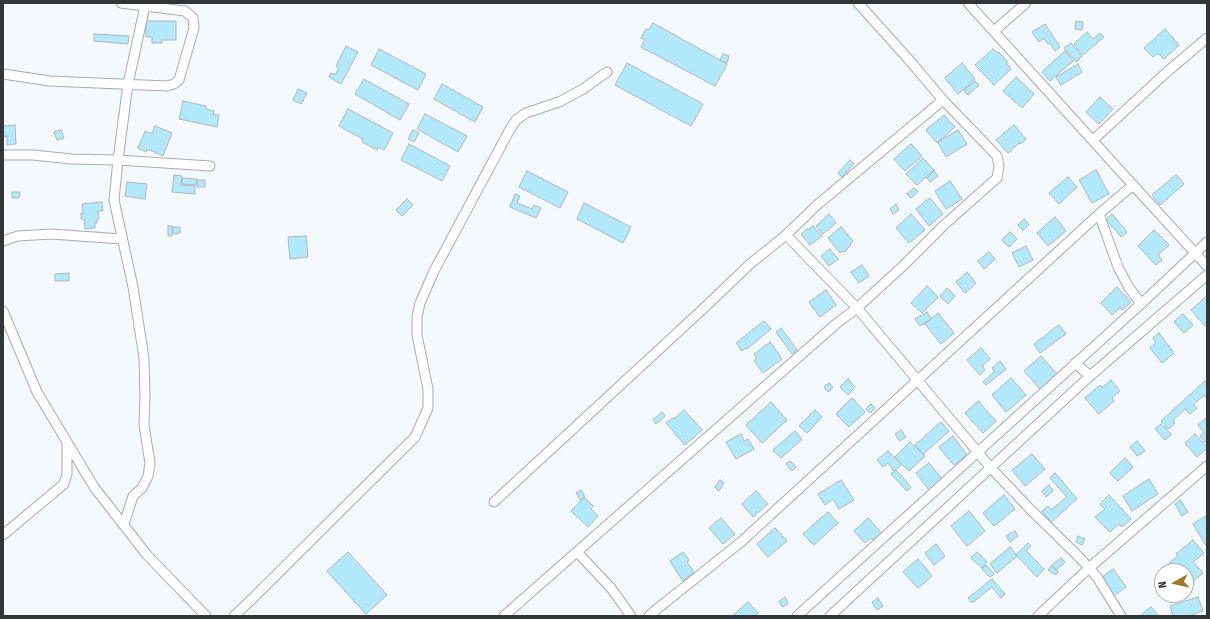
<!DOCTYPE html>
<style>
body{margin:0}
#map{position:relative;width:1210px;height:619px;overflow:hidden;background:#f3f9fc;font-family:"Fira Sans Condensed",sans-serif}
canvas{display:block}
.frame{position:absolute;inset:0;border:4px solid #333637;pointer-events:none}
.north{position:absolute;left:1154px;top:563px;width:40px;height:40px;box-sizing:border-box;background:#fff;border:1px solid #adafaf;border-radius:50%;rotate:262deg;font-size:11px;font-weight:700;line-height:16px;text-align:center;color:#333637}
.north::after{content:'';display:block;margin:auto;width:14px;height:18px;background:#9f7725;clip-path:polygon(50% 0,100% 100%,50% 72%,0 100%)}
</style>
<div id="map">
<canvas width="1210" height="619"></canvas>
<div class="frame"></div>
<div class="north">N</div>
</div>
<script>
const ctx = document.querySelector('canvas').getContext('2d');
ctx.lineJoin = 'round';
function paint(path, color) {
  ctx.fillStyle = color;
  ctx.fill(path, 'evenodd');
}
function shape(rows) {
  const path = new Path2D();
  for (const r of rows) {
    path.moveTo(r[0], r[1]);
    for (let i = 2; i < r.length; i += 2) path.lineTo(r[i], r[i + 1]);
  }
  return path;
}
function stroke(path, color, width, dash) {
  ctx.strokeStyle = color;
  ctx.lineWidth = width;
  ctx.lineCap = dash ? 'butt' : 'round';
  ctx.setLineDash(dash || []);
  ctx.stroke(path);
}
const building = shape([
 [146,21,176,21,176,40,162,40,162,43,152,43,152,37,146,37,146,21],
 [1076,21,1083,22,1082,30,1075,29,1076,21],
 [653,23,727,64,715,86,641,47,645,40,641,38,646,29,649,30,653,23],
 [1045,24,1060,47,1055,51,1050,43,1048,44,1044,38,1039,42,1032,32,1045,24],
 [1165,29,1179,45,1164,59,1158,53,1153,57,1144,48,1165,29],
 [1087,32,1093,39,1100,33,1104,37,1083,55,1074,44,1087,32],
 [94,34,129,36,128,44,94,41,94,34],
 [1071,43,1082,56,1076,62,1064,48,1071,43],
 [346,46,358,52,341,84,329,77,331,73,335,75,339,68,336,66,346,46],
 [379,49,426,74,418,90,371,65,379,49],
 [993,49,997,53,998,52,1008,62,1006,63,1011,69,994,85,975,65,993,49],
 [1065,51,1073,61,1050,81,1042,72,1065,51],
 [723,54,729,56,727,63,720,60,723,54],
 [627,63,703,104,691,126,615,85,627,63],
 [962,63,975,79,958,94,945,78,962,63],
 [1078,64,1082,72,1061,85,1056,77,1078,64],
 [1016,77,1034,94,1022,108,1003,91,1016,77],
 [364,79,409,104,400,120,355,94,364,79],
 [975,81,979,85,968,95,964,90,975,81],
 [442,84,483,107,475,122,434,99,442,84],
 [298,89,307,93,301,104,293,100,298,89],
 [1100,97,1113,109,1099,124,1086,112,1100,97],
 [183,101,206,106,206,109,214,111,213,114,219,115,217,127,179,119,183,101],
 [348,109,393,133,384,150,378,147,377,150,362,142,363,139,339,126,348,109],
 [425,114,467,136,458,152,417,129,425,114],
 [944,115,955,127,937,143,926,130,944,115],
 [15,125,16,144,7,145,7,136,3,137,3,126,15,125],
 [1014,125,1026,139,1020,144,1019,143,1008,153,996,140,1014,125],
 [155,126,172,133,163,156,147,149,146,152,138,148,145,131,152,134,155,126],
 [61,130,64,138,57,140,54,132,61,130],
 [413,130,419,133,414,142,408,139,413,130],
 [958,130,967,144,946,157,938,142,958,130],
 [409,144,450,166,442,181,401,160,409,144],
 [911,144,922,156,905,171,894,159,911,144],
 [923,158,934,170,917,185,906,174,923,158],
 [850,160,854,164,842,177,838,173,850,160],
 [1096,170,1109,194,1092,203,1079,180,1096,170],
 [527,171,568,192,560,208,519,187,527,171],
 [934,171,938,176,930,182,927,178,934,171],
 [174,175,182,176,181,185,195,186,195,194,172,192,174,175],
 [1176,175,1184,184,1160,205,1152,195,1176,175],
 [1068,177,1077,187,1059,204,1049,193,1068,177],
 [182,178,197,179,196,185,182,184,182,178],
 [197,180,205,180,205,187,197,187,197,180],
 [950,181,962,199,946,209,935,191,950,181],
 [127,182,147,184,145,199,125,196,127,182],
 [914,188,918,192,911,198,907,194,914,188],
 [12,192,20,192,19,198,12,198,12,192],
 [515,194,520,196,517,203,532,209,534,205,541,208,536,218,510,207,515,194],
 [930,198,943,214,929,226,916,209,930,198],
 [407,199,413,205,402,216,396,210,407,199],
 [102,202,103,211,98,211,99,219,97,219,97,223,95,223,95,228,85,229,84,219,81,219,81,213,83,213,82,204,102,202],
 [584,203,631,227,623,243,577,219,584,203],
 [896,204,899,210,893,214,890,209,896,204],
 [829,214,836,223,823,234,816,226,829,214],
 [911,214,925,230,909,243,896,228,911,214],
 [1112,214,1127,232,1121,237,1106,219,1112,214],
 [1055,217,1066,231,1048,246,1037,233,1055,217],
 [1024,219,1029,225,1023,230,1018,225,1024,219],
 [168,226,172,226,172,236,168,236,168,226],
 [813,226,822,236,810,245,801,234,807,229,808,230,813,226],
 [173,227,180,227,180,233,173,234,173,227],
 [841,227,853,241,850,244,851,245,844,252,843,251,840,253,828,238,841,227],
 [1154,230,1169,245,1158,255,1162,260,1156,265,1138,246,1154,230],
 [1010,232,1017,239,1009,247,1002,240,1010,232],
 [306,236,308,257,290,259,288,237,306,236],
 [1026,246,1033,260,1019,267,1012,253,1026,246],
 [830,249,838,259,829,266,821,256,830,249],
 [989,252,995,259,984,269,978,261,989,252],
 [862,265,869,276,859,283,851,272,862,265],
 [967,272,976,283,965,293,956,282,967,272],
 [69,273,69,281,55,281,55,274,69,273],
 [927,286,938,297,922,313,911,303,927,286],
 [1117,287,1131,302,1122,310,1119,308,1112,315,1101,303,1117,287],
 [947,288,955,296,948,304,940,296,947,288],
 [826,290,836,305,820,317,809,302,826,290],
 [1207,296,1207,328,1191,310,1207,296],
 [927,312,931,319,920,326,915,319,927,312],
 [938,313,954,333,941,344,925,324,938,313],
 [1183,314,1193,325,1184,333,1174,322,1183,314],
 [764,321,771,329,747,349,746,348,742,351,736,343,764,321],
 [1059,325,1066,334,1040,353,1034,344,1059,325],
 [781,328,797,350,792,354,776,332,781,328],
 [1159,333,1174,353,1162,363,1150,348,1156,343,1153,338,1159,333],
 [770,342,782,359,763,373,754,361,757,358,754,354,770,342],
 [981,348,990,359,982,366,985,370,980,375,967,360,981,348],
 [1041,356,1057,374,1040,389,1024,371,1041,356],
 [1000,361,1006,369,986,385,983,382,995,371,992,368,1000,361],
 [1011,378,1026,395,1006,412,992,395,1011,378],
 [848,379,855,387,848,395,840,387,848,379],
 [1111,380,1120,391,1112,398,1114,401,1099,414,1085,398,1100,385,1102,388,1111,380],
 [1205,381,1207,383,1207,399,1204,395,1193,405,1197,408,1190,414,1185,409,1173,420,1175,423,1168,429,1161,421,1205,381],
 [829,383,833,387,828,392,824,387,829,383],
 [852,398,865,412,849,427,836,414,852,398],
 [978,401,996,421,983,433,965,413,978,401],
 [771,402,787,420,762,443,746,425,771,402],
 [871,404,875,408,870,413,866,409,871,404],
 [684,410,702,430,685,445,666,423,672,418,674,419,684,410],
 [815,410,822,417,807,433,799,426,815,410],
 [662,412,665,416,656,424,653,420,662,412],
 [1206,418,1207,420,1207,444,1200,436,1204,432,1198,425,1206,418],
 [941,422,949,431,923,454,915,445,941,422],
 [1161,424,1171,434,1165,440,1155,429,1161,424],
 [901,430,906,437,900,441,895,434,901,430],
 [795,431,802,439,781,458,773,450,795,431],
 [741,434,744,441,748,439,754,449,736,459,726,442,741,434],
 [1195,434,1207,447,1207,448,1197,457,1185,443,1195,434],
 [953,436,967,455,954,465,939,447,953,436],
 [1137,441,1145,451,1137,456,1130,447,1137,441],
 [910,442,925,456,909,471,895,457,910,442],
 [888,451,901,465,894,471,888,463,883,467,877,460,888,451],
 [1032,454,1045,469,1025,486,1012,470,1032,454],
 [1125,458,1133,467,1118,481,1110,473,1125,458],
 [790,461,796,467,792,471,786,464,790,461],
 [929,463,942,479,929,490,916,473,929,463],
 [896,470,911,487,907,491,891,474,896,470],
 [1055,473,1077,499,1051,522,1042,511,1048,506,1051,510,1067,497,1050,478,1055,473],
 [1149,479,1158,494,1132,511,1123,496,1149,479],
 [720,480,724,483,719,491,715,487,720,480],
 [841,480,854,500,839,509,833,499,825,505,818,494,841,480],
 [1049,485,1053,491,1046,497,1042,491,1049,485],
 [581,490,585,497,581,500,576,493,581,490],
 [756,491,768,504,753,517,742,504,756,491],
 [1004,495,1015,509,994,526,983,513,1004,495],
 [1109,495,1131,519,1122,527,1119,524,1110,532,1095,517,1105,509,1100,504,1109,495],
 [584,497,593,506,591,509,598,516,588,527,571,511,584,497],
 [1180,500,1188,512,1182,516,1175,504,1180,500],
 [969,511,985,531,967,546,951,526,969,511],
 [828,512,838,523,814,545,803,534,828,512],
 [1206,516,1207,519,1207,547,1193,524,1206,516],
 [721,518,735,534,723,544,709,528,721,518],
 [868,518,882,534,875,541,871,538,865,543,854,531,868,518],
 [775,528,787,541,768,557,757,544,775,528],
 [1015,531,1018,536,1010,542,1006,536,1015,531],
 [1078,536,1085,539,1082,545,1076,542,1078,536],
 [1193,540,1204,553,1193,562,1203,573,1186,587,1186,571,1176,571,1169,563,1178,556,1176,554,1193,540],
 [1028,543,1031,546,1026,551,1044,569,1037,577,1016,555,1028,543],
 [936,544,945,556,934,565,925,553,936,544],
 [1010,547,1017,556,997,573,990,564,1010,547],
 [348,552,387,595,366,614,327,571,348,552],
 [683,552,689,560,687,562,694,572,683,581,670,561,683,552],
 [977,552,987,562,982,568,971,558,977,552],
 [1061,558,1065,562,1056,570,1052,565,1061,558],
 [918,559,932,576,918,588,903,572,918,559],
 [986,565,994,574,990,577,982,569,986,565],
 [1051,566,1058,571,1056,575,1048,570,1051,566],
 [1113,569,1126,587,1114,596,1101,578,1113,569],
 [992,579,1005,594,1001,598,992,587,972,603,968,598,992,579],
 [785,597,788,604,782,607,779,601,785,597],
 [1198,597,1203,611,1188,616,1173,616,1170,606,1198,597],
 [878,598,883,606,877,610,872,602,878,598],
 [748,602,758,613,754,616,732,616,748,602],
 [1151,607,1158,615,1140,616,1151,607]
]);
paint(building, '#b3e9fd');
stroke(building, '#b0b6b9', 1);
const minor = shape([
 [968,3,1133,185,1207,266],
 [994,31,1026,3],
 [3,74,50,81,167,86,174,84,179,80,194,28,193,18,185,11,121,3],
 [1093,140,1168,71,1207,38],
 [3,155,33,155,71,159,118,160,210,166],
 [1099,214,1118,267,1128,286,1141,304],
 [786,235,857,308,991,468,1029,508,1080,558,1097,577,1121,616],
 [3,241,18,236,51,234,122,239],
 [3,311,37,392,94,487,147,555,206,616],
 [1075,363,1090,376],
 [494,502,704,308,750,264,786,235,817,205,943,100],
 [124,524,133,496,142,488,148,476,150,463,144,425,145,395,144,358,133,287,114,200,118,160,128,84,145,6],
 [3,535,64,484,67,474,67,442],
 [577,552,611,588,631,616],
 [234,616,250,601,415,437,428,408,428,389,417,335,417,317,420,303,434,271,509,131,516,120,526,113,559,102,583,89,607,72],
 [504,616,836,324,857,308,904,265,944,225,997,178,999,166,997,156,943,100,910,61,858,3],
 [649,616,657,609,741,542,1099,214,1133,185],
 [797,616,1141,304,1207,242],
 [830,616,1090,376,1207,275],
 [1038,616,1089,568,1207,466]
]);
stroke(minor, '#a6acaf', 11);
stroke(minor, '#fff', 9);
</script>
